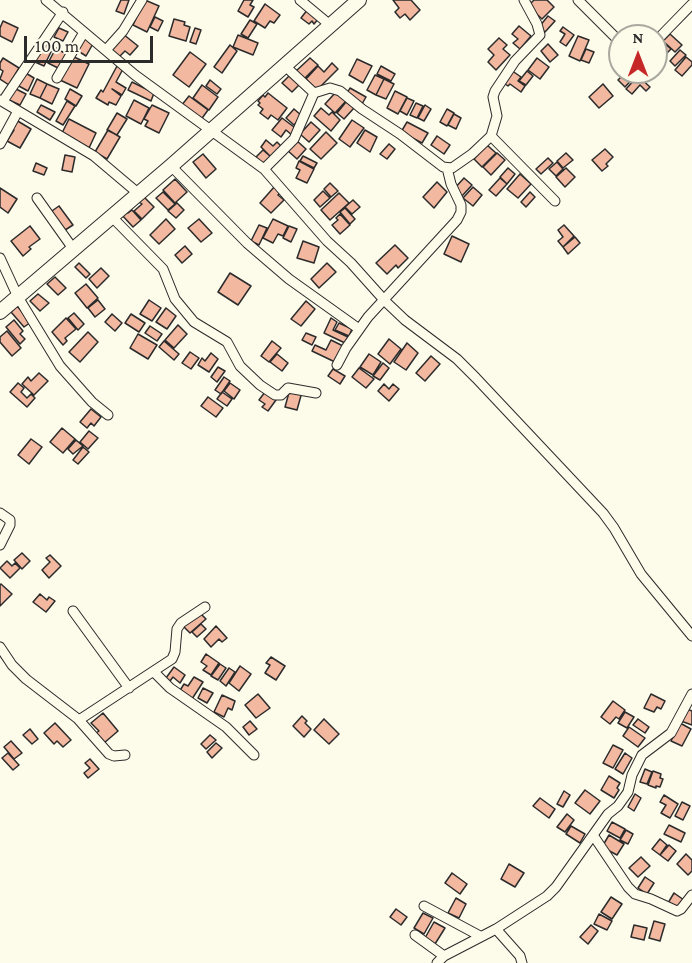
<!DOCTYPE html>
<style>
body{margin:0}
#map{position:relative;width:692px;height:963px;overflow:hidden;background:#fdfbea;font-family:"Crimson Pro",serif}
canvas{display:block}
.north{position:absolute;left:608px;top:24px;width:60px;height:60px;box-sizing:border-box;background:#fdfbea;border:2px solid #a9a89e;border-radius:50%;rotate:0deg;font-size:16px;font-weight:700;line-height:24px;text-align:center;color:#2b2b2b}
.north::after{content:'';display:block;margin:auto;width:21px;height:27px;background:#c62828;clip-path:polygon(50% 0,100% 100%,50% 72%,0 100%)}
.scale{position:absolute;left:24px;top:36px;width:129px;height:27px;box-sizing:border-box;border:3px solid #2b2b2b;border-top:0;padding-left:8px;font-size:18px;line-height:21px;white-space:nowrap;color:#2b2b2b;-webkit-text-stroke:4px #fdfbea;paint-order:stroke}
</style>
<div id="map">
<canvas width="692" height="963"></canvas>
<div class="north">N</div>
<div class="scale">100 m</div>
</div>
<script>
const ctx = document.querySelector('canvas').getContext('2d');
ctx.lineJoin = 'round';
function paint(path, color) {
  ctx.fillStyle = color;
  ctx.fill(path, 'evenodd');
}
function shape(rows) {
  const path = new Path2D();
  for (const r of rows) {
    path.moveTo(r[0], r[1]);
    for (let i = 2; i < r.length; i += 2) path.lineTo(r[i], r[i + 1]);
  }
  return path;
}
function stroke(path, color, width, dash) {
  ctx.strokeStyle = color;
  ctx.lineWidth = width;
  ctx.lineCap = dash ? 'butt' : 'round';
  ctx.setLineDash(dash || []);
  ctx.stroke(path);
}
const building = shape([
 [121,0,129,0,124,14,116,11,121,0],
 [145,0,159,6,147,32,133,25,145,0],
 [244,0,253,0,250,5,254,7,248,17,238,11,244,0],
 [393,0,411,0,420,10,410,20,405,14,400,18,395,12,399,8,393,0],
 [534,0,547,0,554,7,542,19,528,6,534,0],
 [265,4,280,15,274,23,270,21,265,28,254,21,265,4],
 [308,9,319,18,314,24,312,21,309,24,301,18,308,9],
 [548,16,555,21,545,32,539,27,548,16],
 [155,17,163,21,158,31,150,27,155,17],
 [174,19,185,22,184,25,190,27,186,41,169,36,174,19],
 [250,20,257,24,248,38,241,34,250,20],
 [3,21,18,28,12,42,0,36,0,28,3,21],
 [519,26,531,36,520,49,513,43,518,39,512,34,519,26],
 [563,27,574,35,566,46,560,42,565,34,560,31,563,27],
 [59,28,68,32,63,41,54,37,59,28],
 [195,28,201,30,196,44,190,42,195,28],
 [123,34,138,46,130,55,125,51,119,57,110,50,123,34],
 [670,34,682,45,675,52,663,41,670,34],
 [83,35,94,42,86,56,75,49,83,35],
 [238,35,258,43,253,55,233,47,238,35],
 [578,36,589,40,580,61,569,56,578,36],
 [499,38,507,45,503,49,510,55,496,70,488,62,494,55,488,49,499,38],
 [663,42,671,49,664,56,656,49,663,42],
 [44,43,53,48,44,66,35,62,44,43],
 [548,44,558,55,550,62,541,51,548,44],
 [230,45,237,51,222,73,214,67,230,45],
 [56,48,66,54,58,68,48,63,56,48],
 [586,49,594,52,589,63,581,60,586,49],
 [680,50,686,55,675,66,670,61,680,50],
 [190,52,206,64,189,87,173,75,190,52],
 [72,56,89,64,77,88,60,80,72,56],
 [686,57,692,62,692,65,682,76,675,70,686,57],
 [3,58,19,68,9,85,0,79,3,71,0,69,0,63,3,58],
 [310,58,318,65,303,80,295,72,310,58],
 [537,58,549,67,540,79,528,70,537,58],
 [357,59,372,66,363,83,349,75,357,59],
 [332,63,338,69,317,90,306,79,318,66,324,72,332,63],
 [117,66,123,69,116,82,126,88,122,95,112,89,121,96,116,105,109,102,108,105,96,98,101,90,103,92,117,66],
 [381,66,395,74,391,81,377,74,381,66],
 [511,70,521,77,518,81,525,86,521,92,510,84,508,86,502,82,511,70],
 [527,71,533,76,526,85,519,81,527,71],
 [24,72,34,78,28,91,17,85,24,72],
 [626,72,635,72,637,74,625,87,618,80,626,72],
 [375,75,384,79,376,95,367,90,375,75],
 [289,76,299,85,292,92,282,83,289,76],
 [638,76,650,87,646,91,640,85,632,94,626,89,638,76],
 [37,79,47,84,40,98,30,94,37,79],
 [384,79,394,84,386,99,376,95,384,79],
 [210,80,221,89,217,94,206,86,210,80],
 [132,82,154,93,151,101,128,90,132,82],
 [47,84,59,89,52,104,40,98,47,84],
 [603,84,613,96,599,108,589,97,603,84],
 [202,85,218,97,209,110,193,98,202,85],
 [14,88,26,94,20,105,9,100,14,88],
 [350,88,366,97,362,104,346,95,350,88],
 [70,89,82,96,76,106,65,99,70,89],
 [395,91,407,97,398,114,387,108,395,91],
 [336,92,346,101,335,113,325,104,336,92],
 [268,93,287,108,278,120,271,115,268,119,260,113,263,109,258,105,260,103,258,101,263,95,265,97,268,93],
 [189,96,208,110,200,121,181,106,189,96],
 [407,98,414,101,407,115,400,111,407,98],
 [134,100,149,108,141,124,126,116,134,100],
 [67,101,75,106,63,125,56,121,67,101],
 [346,102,354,108,344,119,337,113,346,102],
 [416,103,423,106,417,118,410,115,416,103],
 [41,105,55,112,50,120,37,112,41,105],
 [152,105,169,113,159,133,145,126,148,121,144,119,152,105],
 [425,105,431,109,424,121,418,118,425,105],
 [321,108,329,115,332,112,340,120,331,131,314,116,321,108],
 [294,109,302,116,294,125,286,118,294,109],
 [447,109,454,113,447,126,440,122,447,109],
 [117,113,127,119,117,135,107,130,117,113],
 [454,114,461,118,456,129,448,125,454,114],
 [282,118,298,130,293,136,286,130,281,137,272,130,282,118],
 [69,119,96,133,89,148,62,133,69,119],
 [16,120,31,129,20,148,7,141,14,130,11,128,16,120],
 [352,120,364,128,350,147,339,139,352,120],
 [311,122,320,130,309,142,300,134,311,122],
 [407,122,428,133,422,143,401,132,407,122],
 [108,130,120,137,107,159,95,152,108,130],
 [365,130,377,137,370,152,357,143,365,130],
 [326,132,337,143,321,159,310,149,326,132],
 [437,136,450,145,444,154,431,145,437,136],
 [266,140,273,146,277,142,282,147,272,158,261,147,266,140],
 [296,140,306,149,297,159,287,150,296,140],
 [389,144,395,149,387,159,380,154,389,144],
 [487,145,496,153,482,167,474,159,487,145],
 [605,149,613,157,606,164,608,166,602,171,592,160,605,149],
 [263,150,271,157,264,165,256,157,263,150],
 [497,153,505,160,491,175,483,167,497,153],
 [566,153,573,160,563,168,557,161,566,153],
 [203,154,216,169,206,178,193,162,203,154],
 [65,155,75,157,72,172,62,170,65,155],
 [303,156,317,163,314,168,300,161,303,156],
 [548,158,553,163,541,174,536,169,548,158],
 [299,161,314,169,307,183,296,178,300,170,296,168,299,161],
 [557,162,563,169,556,176,549,169,557,162],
 [36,163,47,168,44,175,33,171,36,163],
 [508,168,515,174,507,184,500,177,508,168],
 [566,168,575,177,565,187,556,177,566,168],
 [520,174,531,184,518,198,507,189,520,174],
 [464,178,472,185,462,196,454,189,464,178],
 [500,178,507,184,496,196,489,190,500,178],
 [175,179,187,192,175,203,163,190,175,179],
 [437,182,447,192,434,208,423,197,437,182],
 [330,183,338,191,331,197,324,189,330,183],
 [275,186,281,191,278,195,284,200,271,213,260,203,275,186],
 [473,187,482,195,473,206,463,198,473,187],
 [0,188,17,199,8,213,0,207,0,188],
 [323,191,330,198,320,207,314,200,323,191],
 [163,192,175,204,168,210,156,198,163,192],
 [530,192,535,197,526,207,521,202,530,192],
 [339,193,349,203,330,220,321,210,339,193],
 [144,197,154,207,142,219,134,211,142,204,139,202,144,197],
 [353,200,360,207,352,214,345,207,353,200],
 [177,203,184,210,176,218,168,211,177,203],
 [59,206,73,225,62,232,49,213,59,206],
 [345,208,355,219,350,224,340,212,345,208],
 [125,210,128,213,132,210,141,220,133,227,121,214,125,210],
 [340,214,350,225,340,234,332,225,338,220,336,218,340,214],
 [166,219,175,229,159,244,150,235,166,219],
 [199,219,212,233,201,242,188,228,199,219],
 [273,219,288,226,283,236,278,234,273,243,263,238,273,219],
 [259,225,267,228,259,245,251,241,259,225],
 [564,225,574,236,563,247,558,241,563,237,558,230,564,225],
 [30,226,40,239,29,247,31,249,23,256,11,241,30,226],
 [289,226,297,229,291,242,283,238,289,226],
 [452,236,469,244,461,262,444,254,452,236],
 [575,237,580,243,568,254,563,247,575,237],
 [303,241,319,247,314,263,297,258,303,241],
 [395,245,408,258,398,268,396,265,387,274,376,263,395,245],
 [185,246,192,254,182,263,175,255,185,246],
 [79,263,90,274,86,278,75,267,79,263],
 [327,263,336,272,319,288,311,279,327,263],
 [101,268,109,276,97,288,89,279,101,268],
 [230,273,251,286,238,305,218,292,230,273],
 [55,277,66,288,58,295,47,284,55,277],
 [86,284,98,298,87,308,75,293,86,284],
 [38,294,49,303,40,311,30,301,38,294],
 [98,300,105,309,95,317,88,308,98,300],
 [149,300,161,308,152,321,140,314,149,300],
 [306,301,315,309,301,326,291,319,306,301],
 [17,306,31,322,24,327,11,312,17,306],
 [166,308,176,316,167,329,156,322,166,308],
 [74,313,84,324,78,330,68,318,74,313],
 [112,314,122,323,115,331,105,322,112,314],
 [131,314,145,323,139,332,125,323,131,314],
 [66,318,76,329,65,338,67,341,63,345,52,332,66,318],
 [331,318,337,322,333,330,348,337,345,343,324,333,331,318],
 [14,320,23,331,20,334,25,339,20,344,6,327,14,320],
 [339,323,352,329,349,336,335,330,339,323],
 [178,325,187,334,174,348,165,340,178,325],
 [150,326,162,334,157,341,145,333,150,326],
 [7,331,21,348,12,356,0,342,0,337,7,331],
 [88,332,98,342,80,362,69,352,88,332],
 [306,333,316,337,312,345,302,340,306,333],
 [138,334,157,345,148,359,130,348,138,334],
 [389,339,401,349,390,364,378,354,389,339],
 [331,340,343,346,335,362,312,351,315,345,326,350,331,340],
 [164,341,179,354,174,360,159,347,164,341],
 [272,341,281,348,269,362,261,356,272,341],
 [407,343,418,353,406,370,394,362,407,343],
 [190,352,199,358,191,369,182,363,190,352],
 [211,353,218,359,209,372,198,365,202,358,205,361,211,353],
 [277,354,288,363,282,371,270,362,277,354],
 [369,354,381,362,373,375,360,367,369,354],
 [431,356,440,364,425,381,416,373,431,356],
 [383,363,389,368,380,380,373,376,383,363],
 [218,367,225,371,217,382,211,377,218,367],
 [359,368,374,379,366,388,352,377,359,368],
 [333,369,345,376,340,384,328,376,333,369],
 [39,373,48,381,34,395,22,384,28,377,31,381,39,373],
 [224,377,230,381,221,394,215,390,224,377],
 [18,383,24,388,21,392,27,398,31,394,35,398,27,407,10,392,18,383],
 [230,383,240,390,234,399,224,391,230,383],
 [384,384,389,389,393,384,399,389,389,401,378,391,384,384],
 [290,389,302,392,297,410,285,407,290,389],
 [222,392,232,399,227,406,217,399,222,392],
 [265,392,276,400,268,411,262,407,265,404,259,400,265,392],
 [208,397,223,408,216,417,201,406,208,397],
 [91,409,101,417,94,426,91,423,87,428,80,422,91,409],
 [62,428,75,439,63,453,50,442,62,428],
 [89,431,98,438,88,449,80,442,89,431],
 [31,439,42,447,29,464,18,455,31,439],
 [76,440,83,446,73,454,68,449,76,440],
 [83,447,89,452,78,464,73,460,83,447],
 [22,553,30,561,22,569,14,560,22,553],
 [50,555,61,566,49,578,42,570,50,562,46,558,50,555],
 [7,561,12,566,15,563,20,568,10,578,0,568,7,561],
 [1,584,12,594,0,606,0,585,1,584],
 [40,594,47,600,49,597,55,601,46,612,33,602,40,594],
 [199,612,206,619,190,633,183,626,199,612],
 [201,624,206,629,197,637,192,632,201,624],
 [216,626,227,638,222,642,219,639,211,647,204,639,216,626],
 [206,654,219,663,211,675,203,670,207,666,201,662,206,654],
 [271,657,285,666,276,680,265,673,270,665,266,663,271,657],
 [220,664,226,668,218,680,211,676,220,664],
 [240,666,251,674,239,691,229,683,240,666],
 [174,667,185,675,180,683,173,677,170,681,166,678,174,667],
 [229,668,235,672,226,686,220,681,229,668],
 [194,677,203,682,192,699,179,692,184,684,188,686,194,677],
 [203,688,213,693,207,703,198,698,203,688],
 [258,694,270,708,256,718,245,705,258,694],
 [651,694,665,701,661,709,657,707,654,712,644,708,651,694],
 [222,695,235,701,232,710,228,708,224,717,214,712,222,695],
 [613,701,625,710,619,719,616,717,610,724,601,717,613,701],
 [687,709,692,711,692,725,681,721,687,709],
 [625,712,634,717,627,728,618,723,625,712],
 [103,713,118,731,104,743,96,733,99,731,91,723,103,713],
 [302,716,307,721,305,723,311,729,304,737,293,726,302,716],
 [324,719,339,734,329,744,314,730,324,719],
 [638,719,649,727,645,733,633,725,638,719],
 [250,721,257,729,249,735,243,727,250,721],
 [55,723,71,740,63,747,57,741,54,744,44,733,55,723],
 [680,723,691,729,682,746,671,741,680,723],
 [629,727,645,738,638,747,623,736,629,727],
 [30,729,38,739,32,744,23,735,30,729],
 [210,735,216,740,206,749,201,744,210,735],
 [11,741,22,753,14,759,4,747,11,741],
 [216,743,222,748,212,758,207,752,216,743],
 [613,745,623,750,613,768,603,763,613,745],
 [8,753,19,765,13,770,2,758,8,753],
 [625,753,632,758,623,774,615,769,625,753],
 [90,759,99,769,88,778,84,773,90,768,85,763,90,759],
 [645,769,652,772,647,784,640,782,645,769],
 [653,771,661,774,660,778,663,779,660,787,656,786,656,788,648,785,653,771],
 [609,776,620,783,617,788,619,790,614,798,601,790,609,776],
 [585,790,600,801,590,814,575,803,585,790],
 [564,791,570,795,563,807,557,804,564,791],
 [635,794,641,798,634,811,628,807,635,794],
 [664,795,678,804,670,818,661,813,666,805,660,802,664,795],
 [540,798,555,809,549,818,533,806,540,798],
 [682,802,690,806,683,820,675,816,682,802],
 [567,814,574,820,565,832,557,827,567,814],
 [612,822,625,829,620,838,607,831,612,822],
 [669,825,685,833,681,842,664,834,669,825],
 [571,826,585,834,580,843,566,834,571,826],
 [626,830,633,834,628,844,620,840,626,830],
 [609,835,624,844,617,855,602,847,609,835],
 [660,839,667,845,660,855,652,849,660,839],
 [669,845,676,851,668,861,660,855,669,845],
 [686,854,692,860,692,871,688,875,677,864,686,854],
 [641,857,650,866,638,877,629,868,641,857],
 [509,864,524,873,515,887,501,879,509,864],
 [452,873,467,884,460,894,445,883,452,873],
 [645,877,654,883,647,894,638,888,645,877],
 [674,893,684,900,677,910,668,903,674,893],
 [611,897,622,904,612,919,601,912,611,897],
 [456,898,466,904,459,918,448,913,456,898],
 [396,909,407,917,401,925,390,917,396,909],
 [423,913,433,918,424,934,414,928,423,913],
 [599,914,612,921,607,930,594,924,599,914],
 [654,921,665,924,660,941,649,938,654,921],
 [434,922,445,928,435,944,425,938,434,922],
 [591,925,598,931,588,944,580,937,591,925],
 [634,925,647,928,644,940,631,937,634,925]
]);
paint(building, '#f2b8a0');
stroke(building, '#2b2b2b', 1.5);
const minor = shape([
 [46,0,135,75,264,169,327,241,351,263,385,301,405,320,457,359,476,378,603,513,614,528,641,574,692,636],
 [300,0,330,25],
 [578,0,620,42],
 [656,41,692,4],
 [106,50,123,31,142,0],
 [284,65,314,93,330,88,340,91,362,109,400,134,443,167,452,168,472,154,491,136,555,201],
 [57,78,84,32],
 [0,100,94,156,139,194],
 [3,101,63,12],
 [491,136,497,116,493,97,495,91,515,61,540,35,537,24,524,0],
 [0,144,18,111],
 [171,166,247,243,289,279,359,329],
 [264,169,294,139,314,93],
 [37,198,74,250],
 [112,217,163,269,175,299,194,322,227,342,240,366,260,385,275,395,281,395,288,388,316,393],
 [0,258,18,297,60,366,92,402,108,415],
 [337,365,346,348,368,317,457,220,461,212,461,205,451,184,447,168],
 [0,513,10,520,10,525,0,545],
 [73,611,129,688],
 [0,647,12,665,26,679,78,719,82,718,172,659,175,652,177,629,181,623,205,607],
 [154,672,170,688,226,727,254,755],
 [78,719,109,754,114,756,125,755],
 [593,835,628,887,635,894,651,899,677,911,681,909,692,895],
 [424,906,480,936],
 [496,929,520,956,522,963],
 [415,935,444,956],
 [437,963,444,956,496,929,547,896,556,887,608,814,618,806,628,792,632,775,642,755,671,733,692,694]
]);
const highway = shape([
 [0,312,171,166,359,0]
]);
stroke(minor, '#2b2b2b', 11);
stroke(highway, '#2b2b2b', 16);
stroke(minor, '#fdfbea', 9);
stroke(highway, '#fdfbea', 14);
</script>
